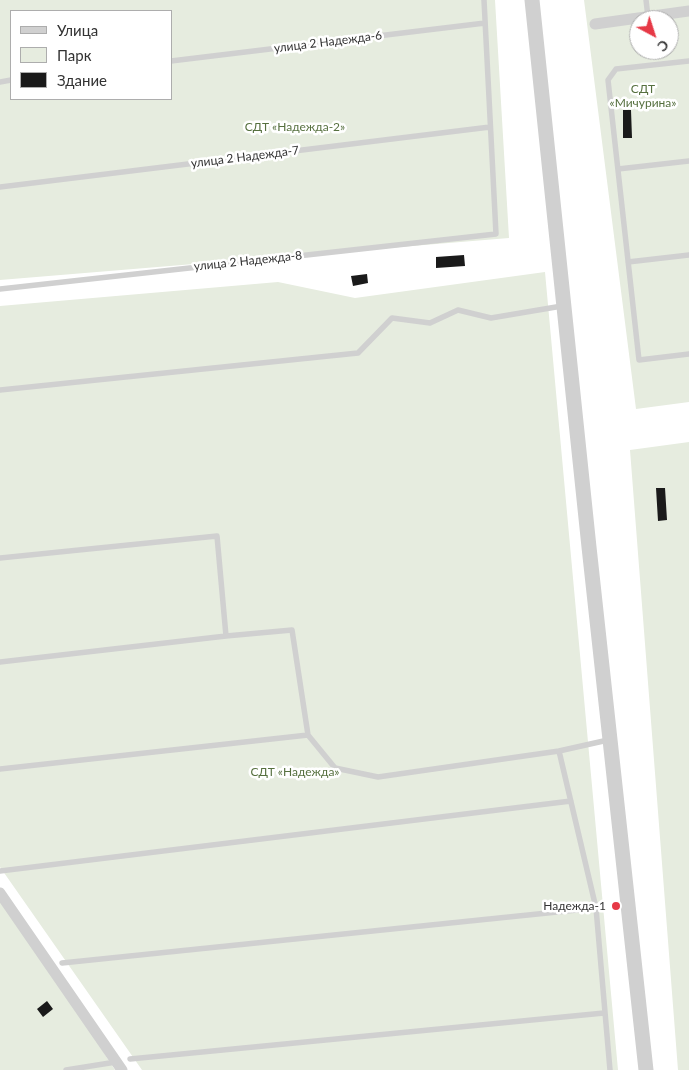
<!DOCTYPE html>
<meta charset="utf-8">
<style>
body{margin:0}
#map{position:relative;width:689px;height:1070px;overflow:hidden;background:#fff;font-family:Lato,sans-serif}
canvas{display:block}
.legend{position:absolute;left:10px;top:10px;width:162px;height:90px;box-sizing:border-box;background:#fff;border:1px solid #adadad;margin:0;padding:6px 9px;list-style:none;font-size:15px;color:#333}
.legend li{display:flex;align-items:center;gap:10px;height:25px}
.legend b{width:25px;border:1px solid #adadad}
.north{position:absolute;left:629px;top:10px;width:50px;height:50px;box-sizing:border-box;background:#fff;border:1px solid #adadad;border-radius:50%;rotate:140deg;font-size:14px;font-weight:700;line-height:20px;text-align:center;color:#333}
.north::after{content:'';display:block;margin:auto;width:18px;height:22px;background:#e63946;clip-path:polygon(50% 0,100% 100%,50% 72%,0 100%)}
</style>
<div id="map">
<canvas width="689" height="1070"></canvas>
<ul class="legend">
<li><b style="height:6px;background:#d0d0d0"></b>Улица</li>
<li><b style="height:14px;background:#e6ecdf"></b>Парк</li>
<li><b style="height:14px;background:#1a1a1a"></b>Здание</li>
</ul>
<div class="north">С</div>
</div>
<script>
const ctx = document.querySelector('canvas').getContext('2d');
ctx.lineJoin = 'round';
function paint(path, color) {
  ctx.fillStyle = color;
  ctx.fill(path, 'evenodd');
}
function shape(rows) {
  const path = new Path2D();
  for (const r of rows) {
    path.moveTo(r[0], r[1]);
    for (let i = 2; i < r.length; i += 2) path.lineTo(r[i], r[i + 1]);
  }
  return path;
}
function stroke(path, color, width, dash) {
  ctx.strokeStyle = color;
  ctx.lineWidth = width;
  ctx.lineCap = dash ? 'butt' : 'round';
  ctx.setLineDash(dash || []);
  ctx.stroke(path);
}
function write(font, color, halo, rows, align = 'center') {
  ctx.font = font + ' Lato,sans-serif';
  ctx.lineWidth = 5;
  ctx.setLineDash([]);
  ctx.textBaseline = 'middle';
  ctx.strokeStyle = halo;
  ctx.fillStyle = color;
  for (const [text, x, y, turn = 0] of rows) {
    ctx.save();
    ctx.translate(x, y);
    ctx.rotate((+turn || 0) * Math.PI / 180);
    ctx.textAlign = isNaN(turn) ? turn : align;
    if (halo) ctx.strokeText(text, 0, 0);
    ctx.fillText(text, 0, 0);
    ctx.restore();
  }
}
paint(shape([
 [0,0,495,0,509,238,0,280],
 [11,11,171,11,171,99,11,99],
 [584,0,689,0,689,402,636,409],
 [639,20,669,20,669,50,639,50],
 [545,272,618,1070,142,1070,0,867,0,306,278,282,355,298],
 [689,442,689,1070,678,1070,630,450],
 [0,894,115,1070,0,1070]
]), '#e6ecdf');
paint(shape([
 [623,110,631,110,632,138,623,138],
 [464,255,465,266,436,268,436,257],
 [367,274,368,283,353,286,351,276],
 [656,488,665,488,667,520,658,521],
 [47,1001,53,1009,43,1017,37,1009]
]), '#1a1a1a');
stroke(shape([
 [646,0,648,17],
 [171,61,485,23],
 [689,61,616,69,608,80,639,360,689,354],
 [0,82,11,80],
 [618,169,689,161],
 [0,187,490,127],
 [628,262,689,255],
 [0,289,496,234,484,0],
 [0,390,358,353,392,318,430,323,458,310,491,318,562,306],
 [0,558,217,536,226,636,292,630,308,735,335,768,378,777,559,751,608,740],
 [0,662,226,636],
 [559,751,596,908,610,1070],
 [0,769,308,735],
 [0,871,571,801],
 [62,963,596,908],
 [130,1059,604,1013],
 [66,1070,116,1062]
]), '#d0d0d0', 5.5);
stroke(shape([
 [595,24,689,11],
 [0,893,122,1070]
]), '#d0d0d0', 11);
stroke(shape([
 [532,0,589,547,646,1070]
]), '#d0d0d0', 15);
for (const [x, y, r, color] of [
 [616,906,5,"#e63946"]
]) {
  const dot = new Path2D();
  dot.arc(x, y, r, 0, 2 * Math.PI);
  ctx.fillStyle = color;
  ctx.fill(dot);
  stroke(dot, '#fff', 2);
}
write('12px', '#333', '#fff', [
 ["улица 2 Надежда-6",328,42,-7],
 ["улица 2 Надежда-7",245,157,-7],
 ["улица 2 Надежда-8",248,261,-6]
]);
write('12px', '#56703f', '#fff', [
 ["СДТ",643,89],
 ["«Мичурина»",643,103],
 ["СДТ «Надежда-2»",295,127],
 ["СДТ «Надежда»",295,772]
]);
write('12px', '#333', '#fff', [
 ["Надежда-1",606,906]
], 'right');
</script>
